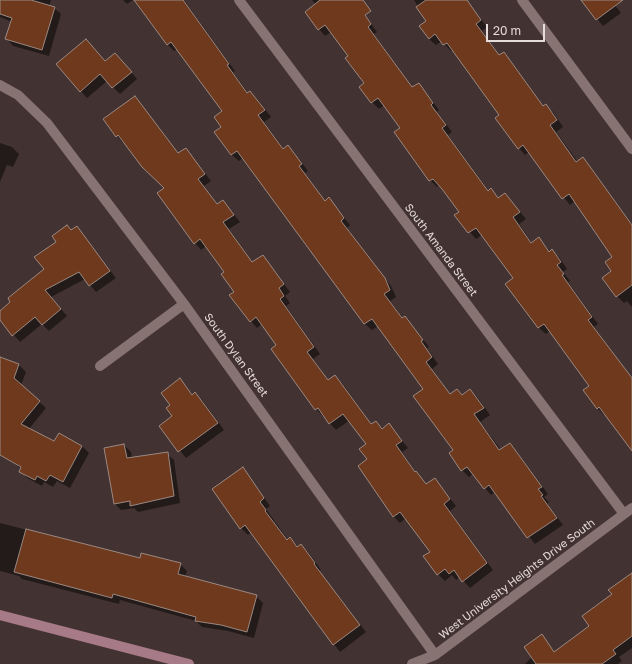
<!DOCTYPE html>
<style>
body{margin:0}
#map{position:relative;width:632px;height:664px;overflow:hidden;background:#433232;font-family:"Golos Text",sans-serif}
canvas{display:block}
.scale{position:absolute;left:486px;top:24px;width:59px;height:18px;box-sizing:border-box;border:2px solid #e6dcdb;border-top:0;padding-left:5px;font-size:12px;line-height:14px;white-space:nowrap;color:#e6dcdb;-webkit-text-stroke:3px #433232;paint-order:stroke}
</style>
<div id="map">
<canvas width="632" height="664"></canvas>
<div class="scale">20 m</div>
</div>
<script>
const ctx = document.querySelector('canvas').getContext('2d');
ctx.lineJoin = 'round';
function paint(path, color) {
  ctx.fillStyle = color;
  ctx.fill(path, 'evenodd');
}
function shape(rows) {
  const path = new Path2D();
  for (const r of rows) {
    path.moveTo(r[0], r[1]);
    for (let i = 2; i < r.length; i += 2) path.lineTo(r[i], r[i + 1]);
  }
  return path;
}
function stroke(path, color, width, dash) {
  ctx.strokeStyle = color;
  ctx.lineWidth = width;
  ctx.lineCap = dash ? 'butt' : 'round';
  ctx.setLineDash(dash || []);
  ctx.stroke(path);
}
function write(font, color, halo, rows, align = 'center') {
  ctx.font = font + ' "Golos Text",sans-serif';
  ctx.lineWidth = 3.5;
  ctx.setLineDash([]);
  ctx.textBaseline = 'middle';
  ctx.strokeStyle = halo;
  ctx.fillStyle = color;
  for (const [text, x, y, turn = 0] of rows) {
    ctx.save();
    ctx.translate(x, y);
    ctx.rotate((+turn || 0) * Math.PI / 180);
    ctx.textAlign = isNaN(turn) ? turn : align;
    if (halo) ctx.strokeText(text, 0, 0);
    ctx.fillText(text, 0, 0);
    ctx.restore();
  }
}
paint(shape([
 [0,0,51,0,49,6,54,8,61,14,49,56,13,46,7,39,12,22,0,17],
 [123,0,133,0,127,4],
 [135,0,184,0,235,71,233,72,248,93,250,92,257,99,271,117,264,122,284,149,288,146,294,153,308,171,305,173,326,202,329,199,350,225,347,228,391,286,396,297,390,301,403,318,404,317,411,324,429,347,427,348,438,364,432,369,451,395,457,390,463,396,470,391,477,397,490,415,480,422,501,450,510,444,516,451,548,494,544,497,549,502,547,504,563,525,535,544,495,492,491,495,473,474,469,477,462,470,450,453,454,450,425,389,378,326,372,330,365,324,243,158,239,161,232,155,216,132,223,127,223,111,177,49,174,51,167,44],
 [312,0,354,0,377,32,374,34,413,88,419,84,439,110,437,112,452,132,448,135,489,191,491,190,499,198,505,194,526,219,519,224,532,243,539,238,550,252,552,251,559,257,567,269,563,272,570,281,568,282,598,324,594,327,632,378,632,445,606,414,604,415,598,409,584,391,590,386,550,331,546,334,539,328,506,284,514,278,482,235,476,239,456,215,460,212,440,185,437,187,430,180,402,128,385,105,379,109,372,102,366,83,349,56,331,32,325,36,319,29,316,5],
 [414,0,460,0,468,3,487,27,482,31,500,56,503,53,510,60,544,107,546,106,553,112,563,127,556,132,578,162,582,158,589,165,632,224,632,307,627,301,624,303,617,296,612,271,614,257,575,201,570,205,529,152,525,155,519,148,496,119,501,115,453,50,451,51,442,41,436,45,429,39,427,21],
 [582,0,619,0,614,4,621,13,603,26],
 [122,61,137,79,120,94,107,81,87,98,58,65],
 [135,97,179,154,186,149,211,181,204,186,218,205,223,201,240,222,229,229,253,263,263,256,290,292,285,296,290,303,286,306,320,354,313,359,329,381,335,377,342,383,372,425,376,422,383,429,389,425,408,448,402,452,416,473,427,485,435,479,456,506,450,511,493,570,470,588,460,577,456,580,452,575,445,581,438,574,431,552,406,518,400,523,393,516,368,459,367,444,350,420,336,430,316,409,278,345,262,324,257,328,251,321,225,272,206,246,201,250,195,243,166,188,125,142,123,143,117,136],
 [0,143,12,147,19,154,13,167,7,165,0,182],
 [76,228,116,278,96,292,85,279,51,297,67,316,49,331,42,324,20,342,0,319,0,312,45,269,72,231],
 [0,358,19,365,26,372,21,385,46,408,29,429,55,443,59,434,82,446,89,453,70,488,57,481,53,487,44,482,42,486,27,478,20,471,21,469,9,459,0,427],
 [180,380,193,395,195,394,202,400,224,430,186,458,160,426,173,416,171,405],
 [124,445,131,452,132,459,167,454,174,460,180,503,138,512,134,508,121,510,114,503],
 [243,468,270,506,266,509,288,540,290,538,299,547,301,545,308,552,321,570,319,571,366,632,340,652,307,609,309,610,251,532,248,535,241,528,213,490],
 [0,523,140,559,180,564,187,571,185,577,256,596,263,603,254,638,228,631,202,627,196,621,120,600,119,604,22,579,19,576,0,571],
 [632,582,632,648,619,657,622,661,618,664,525,664,532,657,541,636,555,652,591,626]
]), '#0007');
const building = shape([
 [0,0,31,0,55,7,42,50,5,39,12,18,0,14,0,0],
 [134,0,183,0,229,64,227,65,247,93,250,91,265,110,258,115,283,149,288,145,302,164,299,166,325,201,329,197,344,218,341,221,385,278,390,290,384,294,402,318,405,316,423,340,421,341,432,357,426,362,450,394,457,389,462,395,470,389,484,408,474,414,499,450,510,443,542,487,538,489,543,495,541,496,557,518,527,538,489,485,484,489,467,467,461,471,449,453,453,450,413,396,423,389,372,319,364,324,237,151,231,155,214,132,221,127,214,117,222,111,171,42,167,45,134,0],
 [320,0,363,0,371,11,365,15,371,24,368,27,412,87,419,83,433,103,431,105,446,125,442,128,488,191,491,188,498,198,505,193,520,212,513,217,531,243,539,237,549,252,552,249,561,262,557,265,564,274,562,275,592,317,588,320,632,378,632,451,599,407,597,409,583,390,589,386,544,324,538,328,505,284,513,278,490,247,476,228,468,233,454,215,459,212,442,189,433,179,429,181,394,132,400,128,378,98,371,103,359,87,364,83,345,58,348,56,325,25,318,30,305,12,320,0],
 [426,0,467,0,481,20,476,24,499,55,504,52,543,106,546,104,557,120,550,125,576,162,583,157,632,225,632,285,616,297,602,278,611,271,605,262,612,257,569,194,562,199,523,145,518,149,495,118,499,115,447,43,443,45,435,34,429,39,419,26,426,21,416,7,426,0],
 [581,0,623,0,596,20,581,0],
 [86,39,105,61,115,53,132,72,112,88,100,74,80,92,56,64,86,39],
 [135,96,178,153,186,148,205,174,198,179,217,204,223,200,234,215,223,222,252,262,263,255,284,284,279,288,284,296,280,299,314,347,307,352,328,380,335,375,371,424,376,421,382,429,389,423,402,441,396,445,415,472,416,471,426,484,435,478,450,499,444,504,487,563,462,582,454,570,449,574,445,569,437,575,423,556,430,552,400,512,393,517,358,466,367,459,359,449,366,444,343,414,329,424,318,408,315,410,271,349,276,345,256,317,250,322,229,295,234,292,221,274,224,272,200,239,194,244,157,193,164,188,142,167,118,135,116,137,103,119,135,96],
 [67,225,71,230,77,226,110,271,89,286,79,272,45,290,61,309,42,325,35,317,12,336,0,320,0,311,10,302,8,298,44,269,34,257,56,242,52,236,67,225],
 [0,357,19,364,14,378,40,401,21,424,54,441,59,433,82,446,63,482,50,475,46,481,37,476,35,480,19,472,21,467,0,455,0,357],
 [180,378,192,395,195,392,218,423,178,452,159,426,172,416,166,408,170,405,161,393,180,378],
 [124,444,127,458,168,452,174,496,130,506,130,501,114,504,104,448,124,444],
 [243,467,264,498,260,502,266,510,265,511,287,540,290,537,297,547,301,544,315,563,314,564,360,625,333,645,245,525,240,529,212,489,243,467],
 [26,529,140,558,141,553,181,563,178,574,257,595,247,632,221,625,195,621,196,617,113,594,112,598,14,572,26,529],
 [632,573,632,636,613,650,616,654,602,664,536,664,524,647,542,634,554,652,589,626,582,616,612,594,608,590,632,573]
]);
paint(building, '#6f391e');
stroke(building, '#9a8981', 1);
stroke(shape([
 [239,0,624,514],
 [522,0,632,149],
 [0,85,18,95,47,123,184,304,435,655],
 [100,366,184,304],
 [412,664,435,655,632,508]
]), '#867372', 10);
stroke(shape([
 [0,615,189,664]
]), '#a77a87', 10);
write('11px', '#e6dcdb', '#433232', [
 ["South Amanda Street",441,250,53],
 ["South Dylan Street",236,355,54],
 ["West University Heights Drive South",517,579,-37]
]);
</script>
